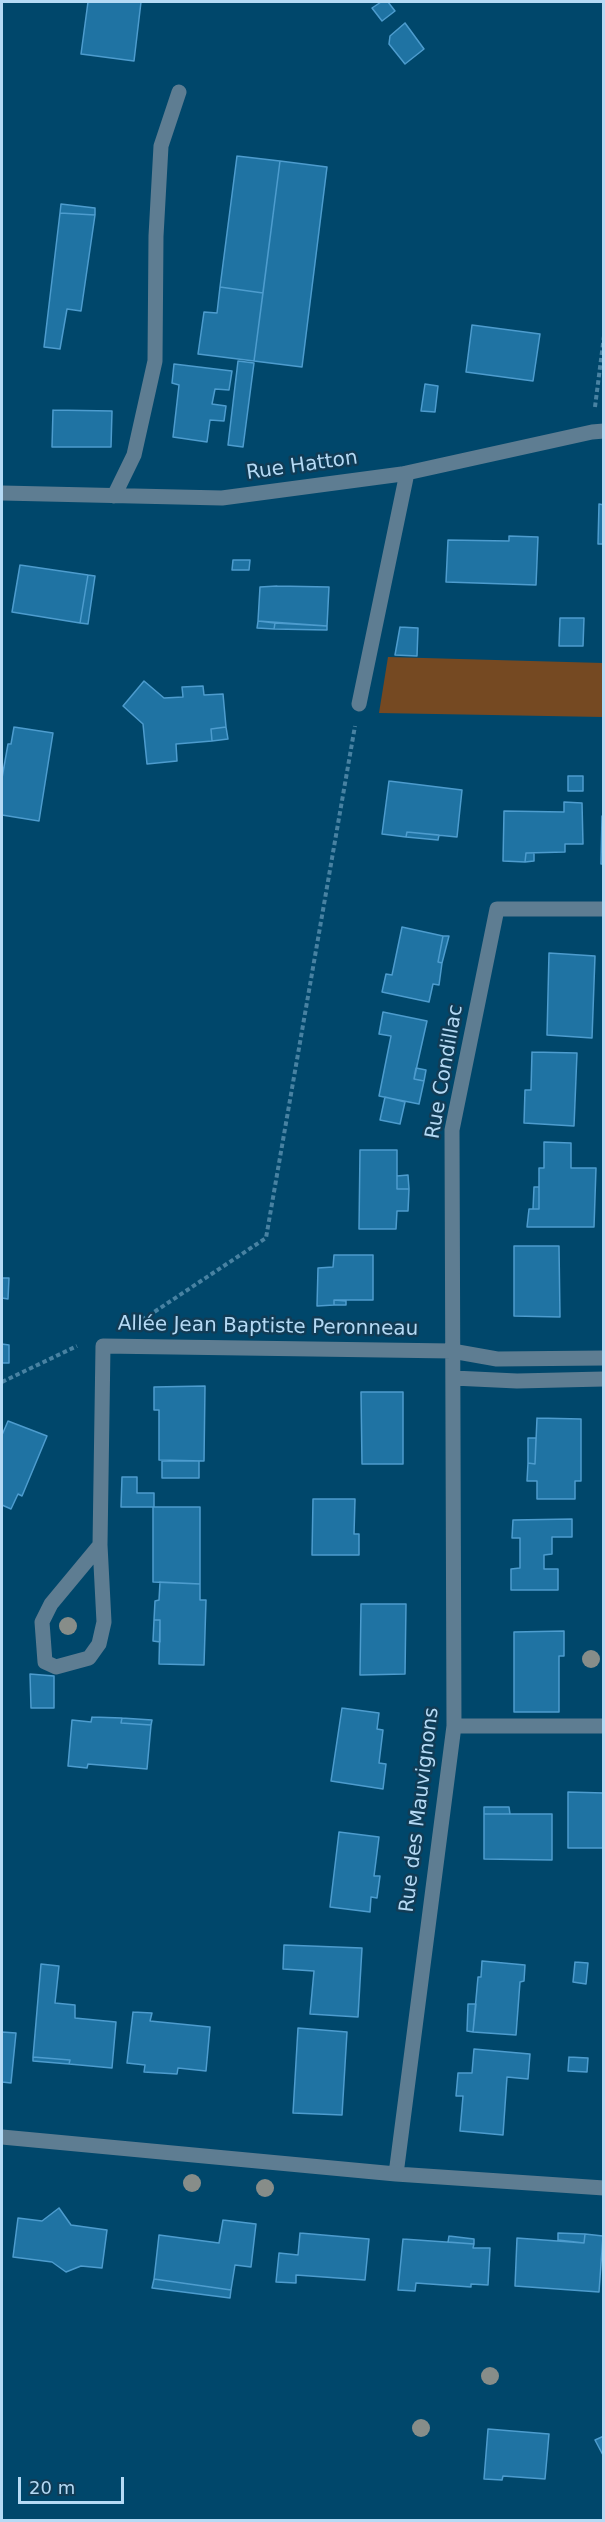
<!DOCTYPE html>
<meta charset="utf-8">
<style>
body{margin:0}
#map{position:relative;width:605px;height:2522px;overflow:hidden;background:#00476b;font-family:"DejaVu Sans",sans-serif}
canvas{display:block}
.frame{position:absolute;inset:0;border:3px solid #b5daf5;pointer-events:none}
.scale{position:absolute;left:18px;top:2477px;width:106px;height:27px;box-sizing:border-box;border:3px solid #b5daf5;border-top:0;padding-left:8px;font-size:18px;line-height:21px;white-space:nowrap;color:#b5daf5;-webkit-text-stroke:4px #113c56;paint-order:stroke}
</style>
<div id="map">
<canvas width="605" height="2522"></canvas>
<div class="frame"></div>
<div class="scale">20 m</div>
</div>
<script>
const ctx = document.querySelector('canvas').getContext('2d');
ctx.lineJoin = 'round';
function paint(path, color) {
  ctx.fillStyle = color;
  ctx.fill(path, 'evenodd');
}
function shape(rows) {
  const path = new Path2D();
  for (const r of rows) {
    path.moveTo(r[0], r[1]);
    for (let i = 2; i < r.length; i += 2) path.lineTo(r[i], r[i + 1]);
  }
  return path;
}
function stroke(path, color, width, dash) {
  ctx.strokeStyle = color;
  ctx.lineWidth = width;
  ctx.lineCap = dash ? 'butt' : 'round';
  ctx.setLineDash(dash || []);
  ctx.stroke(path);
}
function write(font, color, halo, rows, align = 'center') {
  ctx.font = font + ' "DejaVu Sans",sans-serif';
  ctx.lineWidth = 5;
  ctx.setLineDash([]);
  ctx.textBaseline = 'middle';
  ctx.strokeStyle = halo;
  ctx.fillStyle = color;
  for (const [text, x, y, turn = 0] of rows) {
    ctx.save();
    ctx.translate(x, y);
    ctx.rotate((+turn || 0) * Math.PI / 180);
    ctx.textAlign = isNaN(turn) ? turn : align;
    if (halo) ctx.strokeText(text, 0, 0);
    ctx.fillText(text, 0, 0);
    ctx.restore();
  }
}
paint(shape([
 [388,657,603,663,603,717,379,713]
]), '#754922');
const building = shape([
 [88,2,141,2,134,61,81,54,88,2],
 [381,2,388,2,395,11,382,21,372,8,381,2],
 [405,23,424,49,405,64,389,44,390,36,405,23],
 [237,156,280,161,263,293,220,287,237,156],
 [280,161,327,167,302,367,254,361,280,161],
 [61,204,95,208,95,215,60,213,61,204],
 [60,213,95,215,81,311,67,309,60,349,44,347,60,213],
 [220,287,263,293,254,361,198,354,204,312,217,313,220,287],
 [472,325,540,334,533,381,466,372,472,325],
 [238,361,254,363,243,447,228,445,238,361],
 [174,364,232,371,229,390,215,389,212,404,226,406,224,421,210,420,207,442,173,437,179,385,172,383,174,364],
 [425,384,438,386,435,412,421,411,425,384],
 [53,410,112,411,111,447,52,447,53,410],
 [599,504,604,505,604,544,598,544,599,504],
 [509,536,538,537,536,585,446,582,448,540,509,541,509,536],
 [233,560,250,560,249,570,232,570,233,560],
 [20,565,88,575,80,623,12,612,20,565],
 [88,575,95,576,88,624,80,623,88,575],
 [277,586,329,587,327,626,258,621,260,587,277,586],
 [560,618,584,618,583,646,559,646,560,618],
 [258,621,275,623,274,629,257,628,258,621],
 [275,623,327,626,327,630,274,629,275,623],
 [400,627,418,628,417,656,395,655,400,627],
 [144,681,164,698,183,697,182,687,203,686,204,695,223,694,226,727,211,729,212,741,176,744,177,761,147,764,143,724,123,706,144,681],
 [14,727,53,733,39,821,2,815,2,778,8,744,11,744,14,727],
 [226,727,228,739,212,741,211,729,226,727],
 [568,776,583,776,583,791,568,791,568,776],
 [389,781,462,790,457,837,407,832,406,837,382,834,389,781],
 [564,802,582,803,583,844,565,844,565,852,526,853,525,862,503,861,504,811,564,812,564,802],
 [602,816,604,816,604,864,601,864,602,816],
 [407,832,439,835,438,840,406,837,407,832],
 [526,853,534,853,534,861,525,862,526,853],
 [402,927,443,936,438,962,442,963,439,985,433,984,429,1002,382,992,386,974,392,975,402,927],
 [443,936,449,936,442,963,438,962,443,936],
 [549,953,595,956,592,1038,547,1035,549,953],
 [383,1012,427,1021,414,1079,424,1081,419,1104,379,1096,391,1036,379,1034,383,1012],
 [532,1052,577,1053,574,1126,524,1123,525,1090,531,1090,532,1052],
 [416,1068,426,1070,424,1081,414,1079,416,1068],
 [385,1097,405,1102,400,1124,380,1120,385,1097],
 [544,1142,571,1143,571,1168,596,1168,594,1227,527,1227,529,1209,539,1209,539,1168,544,1168,544,1142],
 [360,1150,397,1150,397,1189,409,1189,408,1211,397,1211,396,1229,359,1229,360,1150],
 [408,1175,409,1189,397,1189,397,1176,408,1175],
 [534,1187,539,1187,539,1209,533,1209,534,1187],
 [514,1246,559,1246,560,1317,514,1316,514,1246],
 [334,1255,373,1255,373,1300,334,1300,334,1305,317,1306,318,1268,333,1267,334,1255],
 [2,1278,9,1278,8,1299,2,1298,2,1278],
 [334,1300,346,1301,346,1305,334,1305,334,1300],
 [2,1344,9,1345,9,1363,2,1363,2,1344],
 [205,1386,204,1461,159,1460,159,1410,154,1410,154,1387,205,1386],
 [361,1392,403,1392,403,1464,362,1464,361,1392],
 [537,1418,581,1419,581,1481,575,1481,575,1499,537,1499,537,1481,527,1481,528,1463,535,1464,537,1418],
 [8,1421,47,1436,22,1496,18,1494,11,1509,2,1505,2,1435,8,1421],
 [528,1438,536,1438,535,1464,528,1463,528,1438],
 [162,1461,199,1461,199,1478,162,1478,162,1461],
 [122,1477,137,1477,137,1493,154,1493,154,1507,200,1507,200,1584,153,1582,153,1507,121,1507,122,1477],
 [313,1499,355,1499,354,1534,359,1534,359,1555,312,1555,313,1499],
 [572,1519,572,1537,552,1537,552,1554,544,1555,544,1569,558,1569,558,1590,511,1590,511,1569,520,1568,520,1538,512,1538,513,1520,572,1519],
 [160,1582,200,1584,200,1600,206,1600,204,1665,159,1664,160,1620,154,1620,155,1601,159,1600,160,1582],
 [361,1604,406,1604,405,1674,360,1675,361,1604],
 [154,1620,160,1620,160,1642,153,1641,154,1620],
 [564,1631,564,1656,559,1656,559,1712,514,1712,514,1632,564,1631],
 [30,1674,54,1676,54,1708,31,1708,30,1674],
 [342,1708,379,1713,377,1729,383,1730,379,1763,386,1764,383,1789,331,1781,342,1708],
 [92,1717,122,1718,121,1723,151,1725,147,1769,88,1764,87,1768,68,1766,72,1720,91,1722,92,1717],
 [122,1718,152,1720,151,1725,121,1723,122,1718],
 [568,1792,604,1793,604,1848,568,1848,568,1792],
 [484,1807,509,1807,510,1814,484,1814,484,1807],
 [484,1814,552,1814,552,1860,484,1859,484,1814],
 [339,1832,379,1837,374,1876,380,1876,377,1898,371,1897,370,1912,330,1907,339,1832],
 [284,1945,362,1948,358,2017,310,2014,314,1971,283,1969,284,1945],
 [482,1961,525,1965,524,1981,520,1982,516,2035,473,2032,478,1977,481,1977,482,1961],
 [575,1962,588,1963,586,1984,573,1982,575,1962],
 [41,1964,59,1966,55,2003,75,2005,75,2018,116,2022,112,2068,69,2064,70,2060,33,2057,41,1964],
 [468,2004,476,2004,473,2032,467,2031,468,2004],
 [133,2012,152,2013,150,2021,210,2027,206,2071,178,2068,177,2074,144,2072,145,2065,127,2063,133,2012],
 [298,2028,347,2032,342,2115,293,2113,298,2028],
 [2,2032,16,2033,11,2083,2,2082,2,2032],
 [474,2049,530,2054,528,2079,507,2077,503,2135,460,2131,463,2096,456,2096,458,2073,472,2073,474,2049],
 [33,2057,70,2060,69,2064,33,2061,33,2057],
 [569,2057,588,2058,587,2072,568,2071,569,2057],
 [59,2208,71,2225,107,2230,102,2268,81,2266,66,2272,52,2262,13,2257,18,2218,42,2221,59,2208],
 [223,2220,256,2224,251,2267,235,2265,231,2290,154,2279,159,2235,219,2243,223,2220],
 [300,2233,369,2239,365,2280,296,2275,296,2283,276,2282,279,2253,298,2255,300,2233],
 [558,2233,585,2234,584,2243,558,2240,558,2233],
 [585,2234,603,2236,599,2292,515,2286,517,2238,584,2243,585,2234],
 [449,2236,474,2239,474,2244,448,2242,449,2236],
 [403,2239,474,2244,473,2248,490,2248,488,2285,471,2284,471,2287,416,2283,415,2291,398,2290,403,2239],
 [154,2279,231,2290,230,2298,152,2288,154,2279],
 [488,2429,549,2434,545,2479,503,2476,502,2480,484,2479,488,2429],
 [604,2436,604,2457,595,2440,604,2436]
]);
paint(building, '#1f73a3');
stroke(building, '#4d9cce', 1.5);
stroke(shape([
 [595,407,604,336],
 [142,1320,266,1238,355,726],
 [2,1382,77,1346]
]), '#4882a2', 4, [4.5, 3]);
stroke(shape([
 [2,493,222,498,402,474,592,432,604,431],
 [114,496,134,455,155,361,156,236,161,146,179,92],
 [359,704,407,473],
 [453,1378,517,1381,604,1379],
 [100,1545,104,1622,99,1644,89,1658,56,1667,45,1662,42,1622,51,1604,100,1545,103,1346,452,1351,497,1359,604,1358],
 [454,1726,604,1726],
 [2,2137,396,2174,604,2188],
 [396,2174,454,1726,452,1130,497,909,604,909]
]), '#5e7d92', 15);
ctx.fillStyle = '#878d89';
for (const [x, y] of [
 [68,1626],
 [591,1659],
 [192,2183],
 [265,2188],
 [490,2376],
 [421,2428]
]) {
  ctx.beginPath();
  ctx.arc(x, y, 9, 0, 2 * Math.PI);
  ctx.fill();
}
write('20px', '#b5daf5', '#113c56', [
 ["Rue Hatton",302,466,-8],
 ["Rue Condillac",445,1072,-80],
 ["Allée Jean Baptiste Peronneau",268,1327,1],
 ["Rue des Mauvignons",420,1810,-83]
]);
</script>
